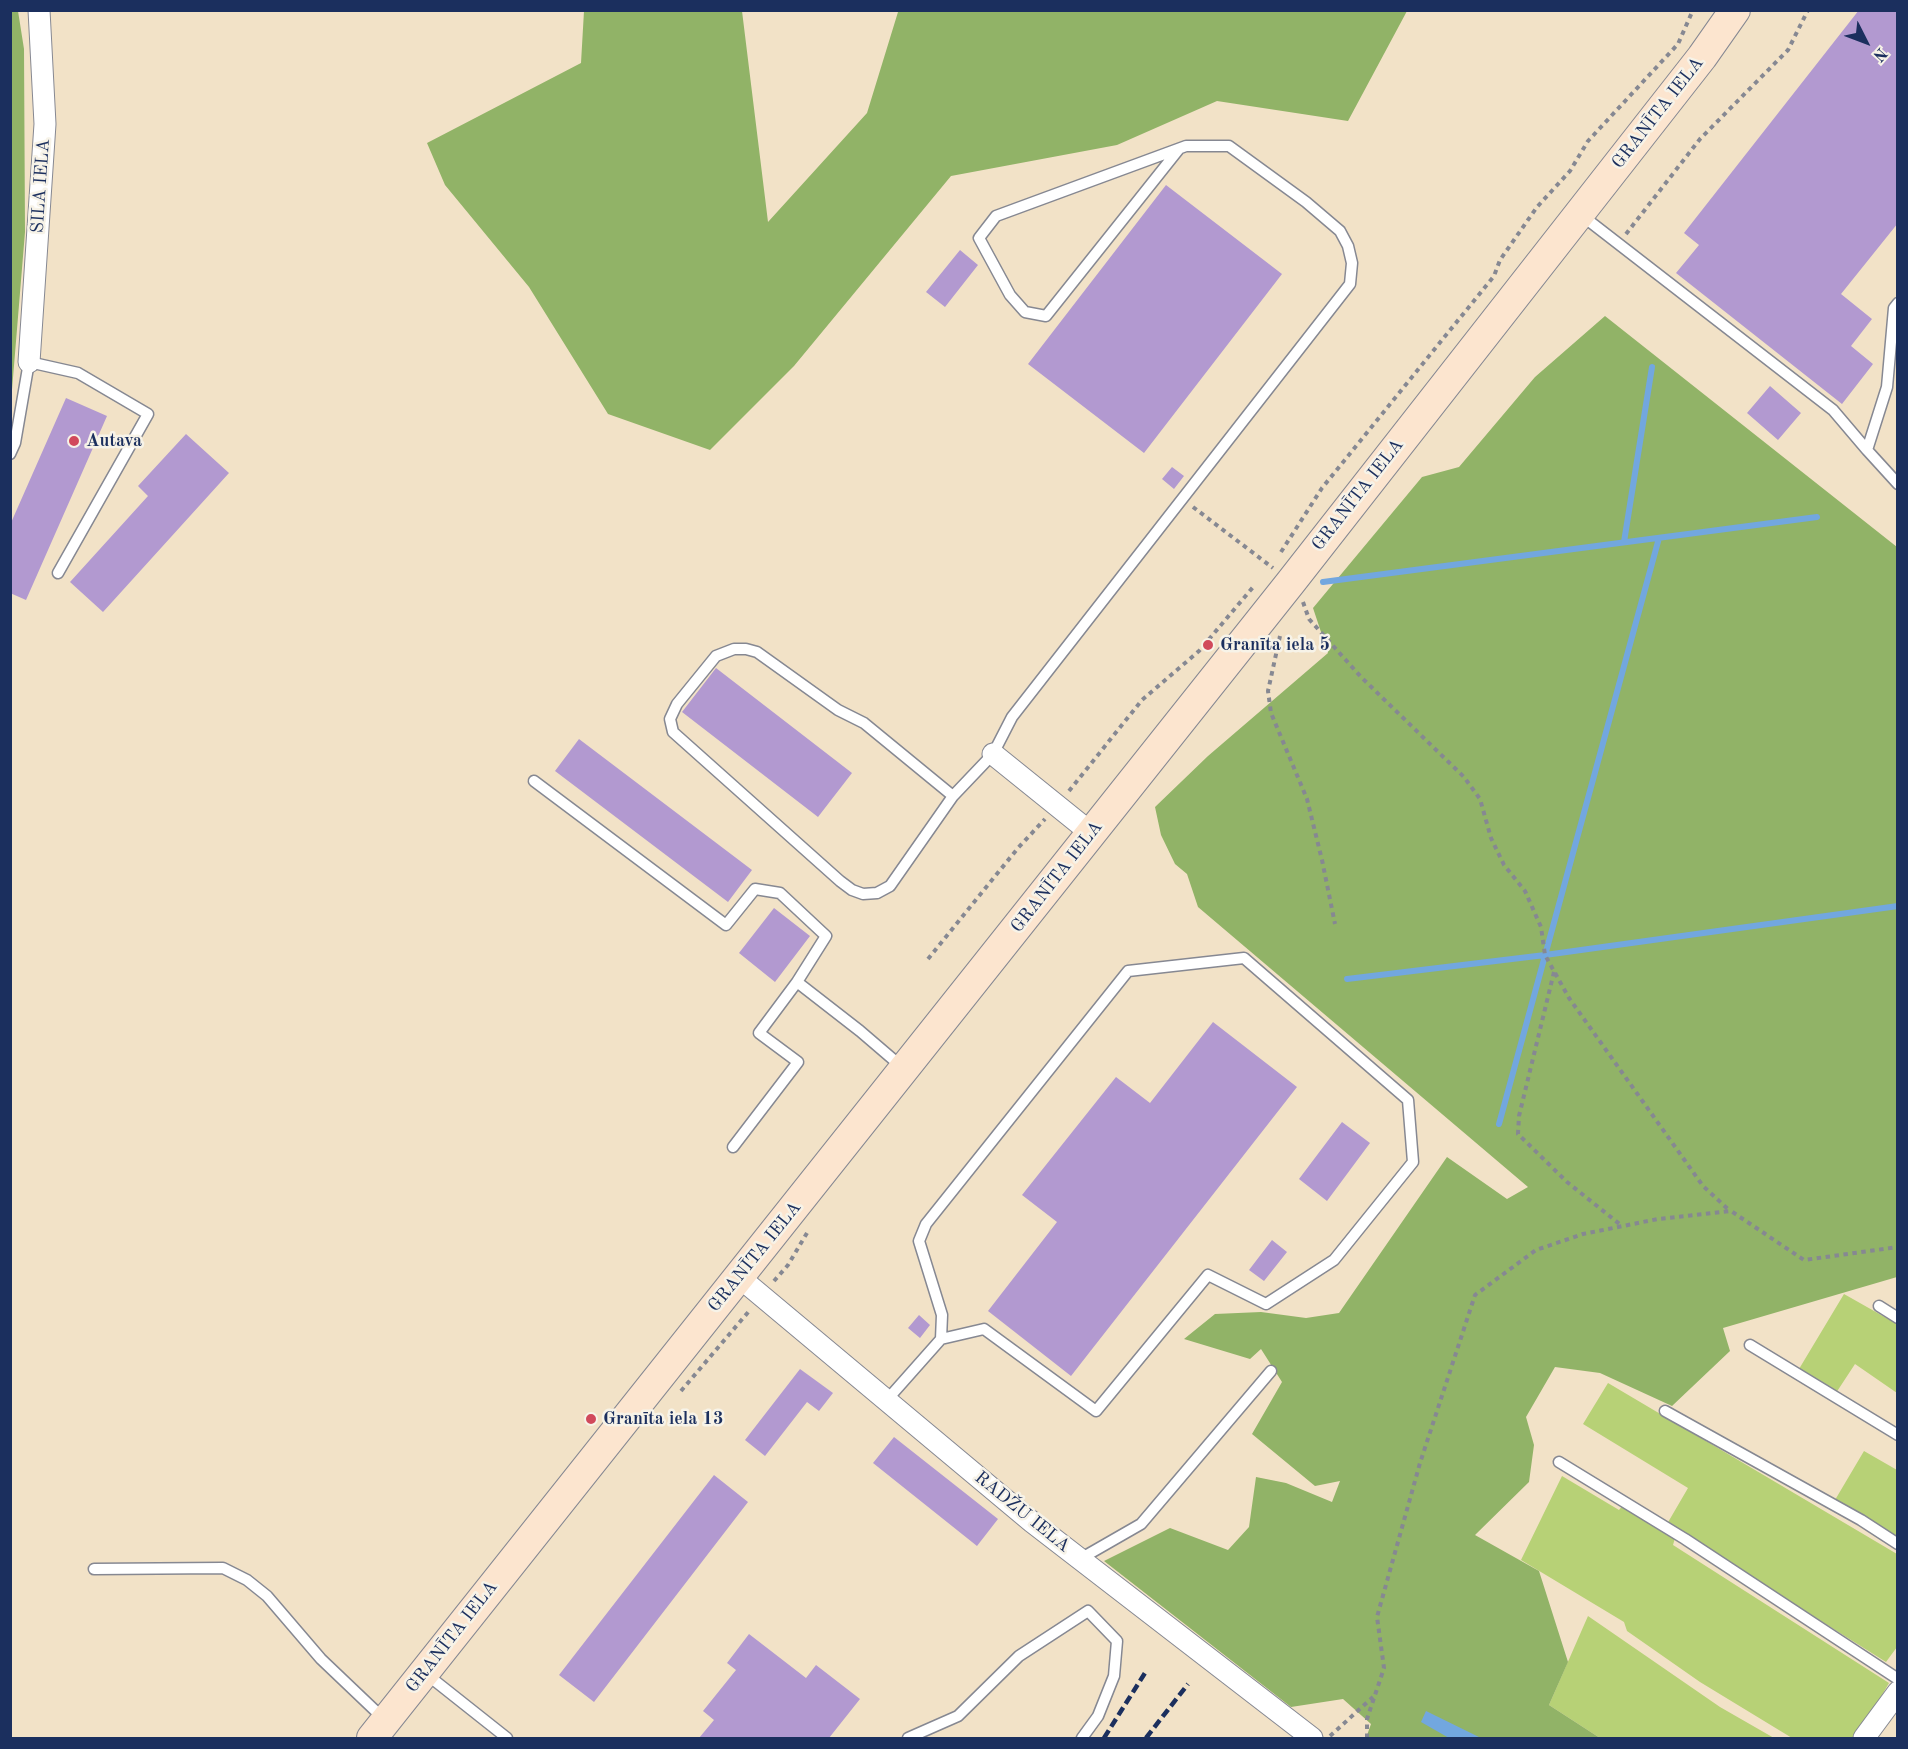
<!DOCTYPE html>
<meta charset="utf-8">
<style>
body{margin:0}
#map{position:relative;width:1908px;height:1749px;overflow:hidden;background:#f2e2c7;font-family:"Old Standard TT",serif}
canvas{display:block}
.frame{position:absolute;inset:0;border:12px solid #1b2f5e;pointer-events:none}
.north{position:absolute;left:1836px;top:12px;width:60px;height:60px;-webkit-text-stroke:4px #f7f3e8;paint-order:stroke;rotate:132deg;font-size:16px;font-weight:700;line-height:24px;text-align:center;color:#1b2f5e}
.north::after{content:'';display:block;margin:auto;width:21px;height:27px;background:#1b2f5e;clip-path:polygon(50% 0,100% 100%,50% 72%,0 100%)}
</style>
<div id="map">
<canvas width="1908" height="1749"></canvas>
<div class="frame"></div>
<div class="north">N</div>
</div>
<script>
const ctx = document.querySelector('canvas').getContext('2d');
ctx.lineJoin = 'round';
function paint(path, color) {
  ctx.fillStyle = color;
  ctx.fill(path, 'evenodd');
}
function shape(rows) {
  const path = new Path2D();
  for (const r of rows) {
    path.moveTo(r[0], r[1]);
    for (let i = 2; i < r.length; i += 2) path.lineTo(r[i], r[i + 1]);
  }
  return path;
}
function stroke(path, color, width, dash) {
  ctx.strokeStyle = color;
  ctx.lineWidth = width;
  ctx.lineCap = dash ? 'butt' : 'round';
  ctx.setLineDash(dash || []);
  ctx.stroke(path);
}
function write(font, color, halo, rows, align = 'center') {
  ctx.font = font + ' "Old Standard TT",serif';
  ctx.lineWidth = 5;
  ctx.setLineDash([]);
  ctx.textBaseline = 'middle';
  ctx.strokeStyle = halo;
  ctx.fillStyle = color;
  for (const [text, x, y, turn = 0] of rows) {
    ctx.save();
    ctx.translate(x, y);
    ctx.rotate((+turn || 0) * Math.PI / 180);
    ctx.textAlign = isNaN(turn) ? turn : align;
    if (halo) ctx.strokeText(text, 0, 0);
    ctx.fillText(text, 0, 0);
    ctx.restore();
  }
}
paint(shape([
 [1844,1294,1897,1324,1897,1393,1855,1364,1836,1393,1799,1369],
 [1608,1383,1897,1554,1897,1647,1886,1662,1667,1524,1688,1488,1583,1424],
 [1864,1451,1897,1470,1897,1538,1835,1500],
 [1562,1476,1619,1510,1623,1505,1675,1538,1673,1545,1889,1683,1868,1719,1852,1738,1792,1738,1700,1682,1627,1631,1624,1622,1521,1560],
 [1588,1616,1720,1707,1774,1738,1600,1738,1549,1705]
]), '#b7d176');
paint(shape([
 [18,11,24,49,25,232,11,402,10,11],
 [584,11,742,11,768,222,867,113,898,12,900,11,1407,11,1348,121,1217,101,1117,145,951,176,794,366,710,450,608,414,529,287,445,185,427,143,581,63],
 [1605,316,1897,547,1897,1277,1723,1328,1730,1351,1672,1406,1600,1373,1555,1367,1526,1417,1534,1445,1529,1482,1475,1535,1539,1571,1568,1662,1549,1705,1600,1738,1366,1738,1371,1724,1343,1699,1291,1707,1104,1561,1170,1528,1228,1550,1249,1527,1256,1477,1286,1483,1332,1502,1340,1481,1315,1486,1252,1434,1282,1382,1261,1349,1250,1359,1184,1339,1215,1314,1261,1312,1306,1318,1339,1313,1447,1157,1507,1199,1528,1187,1198,907,1187,874,1175,864,1161,835,1155,807,1208,756,1328,653,1313,608,1422,477,1459,467,1535,377]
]), '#91b367');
paint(shape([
 [1426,1711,1481,1738,1449,1738,1421,1722]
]), '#72a7df');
stroke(shape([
 [1624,542,1652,367],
 [1323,582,1817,517],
 [1347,979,1545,955,1898,906],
 [1499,1124,1659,538]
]), '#72a7df', 6);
paint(shape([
 [1859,10,1898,10,1898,223,1841,294,1872,319,1851,346,1873,364,1842,404,1676,273,1699,245,1684,233],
 [1166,185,1282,274,1144,453,1028,364],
 [960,250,978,265,945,307,926,292],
 [1770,386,1801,413,1778,440,1747,413],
 [66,398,107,416,26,600,10,593,10,525],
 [186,434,229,473,103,612,70,582,148,496,138,486],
 [1172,467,1184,476,1174,489,1162,479],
 [716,668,852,773,818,817,682,712],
 [579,739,752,870,728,902,555,771],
 [774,908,810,936,775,982,739,953],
 [1213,1022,1297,1087,1071,1376,988,1311,1057,1222,1022,1195,1116,1077,1150,1103],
 [1342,1122,1370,1143,1327,1201,1299,1179],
 [1272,1240,1287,1252,1264,1281,1249,1270],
 [919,1315,930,1325,920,1338,908,1328],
 [800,1369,833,1393,819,1411,807,1402,765,1456,745,1440],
 [894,1437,998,1519,977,1546,873,1463],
 [714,1475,748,1502,594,1702,559,1675],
 [749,1634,806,1678,816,1665,860,1699,829,1738,699,1738,714,1720,703,1711,736,1670,727,1663]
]), '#b299d0');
const lane = shape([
 [1580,214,1833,410,1867,450,1887,387,1894,308,1898,303],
 [1867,450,1898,484],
 [10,454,15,443,29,362,78,373,148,414,58,573],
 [534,781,726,925,755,889,780,893,826,936,797,982,860,1031,902,1067],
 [953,796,864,723,838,710,757,652,746,649,734,649,716,656,677,704,670,719,673,732,840,881,852,890,863,894,877,893,890,886,953,796,993,754,1012,717,1350,284,1352,263,1348,246,1340,231,1306,202,1229,146,1186,146,996,216,979,238,1010,295,1025,312,1046,316,1179,149],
 [733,1147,798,1062,759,1033,797,982],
 [1879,1306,1898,1318],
 [1750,1345,1898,1435],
 [886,1401,941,1339,942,1315,919,1241,926,1224,1128,971,1244,958,1408,1100,1413,1162,1334,1260,1266,1304,1208,1275,1096,1411,984,1329,941,1339],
 [1665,1411,1861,1520,1898,1544],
 [1559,1462,1685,1539,1898,1679],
 [1080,1559,1141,1524,1271,1371],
 [94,1569,223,1568,247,1580,267,1596,321,1659,384,1719],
 [425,1673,507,1738],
 [908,1738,958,1716,1019,1656,1088,1611,1117,1641,1114,1676,1098,1716,1082,1738]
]);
const street = shape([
 [29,362,45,124,39,10],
 [993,754,1091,833],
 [739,1277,1032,1522,1312,1738],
 [1864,1738,1898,1692]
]);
const secondary = shape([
 [372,1738,1291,582,1702,57,1735,10]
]);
stroke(lane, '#868892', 13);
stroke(street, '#868892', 23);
stroke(secondary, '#868892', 32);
stroke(shape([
 [1626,234,1700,139,1788,50,1808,10],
 [1193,507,1273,568],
 [1281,552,1322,488,1494,276,1500,260,1537,207,1570,171,1588,141,1678,44,1693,10],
 [1303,602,1309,619,1361,677,1464,777,1480,799,1491,838,1504,865,1525,891,1541,927,1545,955,1569,998,1703,1186,1730,1211],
 [1280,636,1268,691,1271,713,1307,799,1322,860,1335,924],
 [1069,791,1142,700,1199,651,1254,586],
 [928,959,1018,848,1045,819],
 [1554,972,1519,1116,1518,1134,1567,1182,1622,1226],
 [774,1281,788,1265,807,1233],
 [681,1391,750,1310],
 [1330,1736,1373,1697],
 [1367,1738,1367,1719,1384,1668,1377,1617,1420,1463,1475,1295,1536,1250,1583,1234,1658,1219,1731,1211,1804,1260,1898,1247]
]), '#868892', 4, [4.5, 4.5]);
stroke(lane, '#fff', 10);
stroke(street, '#fff', 21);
stroke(secondary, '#fce5cf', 30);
stroke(shape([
 [1104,1738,1145,1673],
 [1146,1738,1188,1684]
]), '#1b2f5e', 4.5, [9, 4.5]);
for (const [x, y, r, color] of [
 [74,441,6,"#d1495b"],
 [1208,645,6,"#d1495b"],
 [591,1419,6,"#d1495b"]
]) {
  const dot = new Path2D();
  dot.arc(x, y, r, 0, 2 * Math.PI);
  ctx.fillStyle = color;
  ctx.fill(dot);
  stroke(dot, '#f7f3e8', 2);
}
write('18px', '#1b2f5e', '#f7f3e8', [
 ["GRANĪTA IELA",1658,113,-52],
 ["SILA IELA",41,186,-86],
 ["GRANĪTA IELA",1358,495,-52],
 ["GRANĪTA IELA",1057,877,-52],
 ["GRANĪTA IELA",755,1257,-51],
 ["RADŽU IELA",1022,1512,39],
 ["GRANĪTA IELA",452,1637,-52]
]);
write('bold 18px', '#1b2f5e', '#f7f3e8', [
 ["Autava",86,441],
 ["Granīta iela 5",1220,645],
 ["Granīta iela 13",603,1419]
], 'left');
</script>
